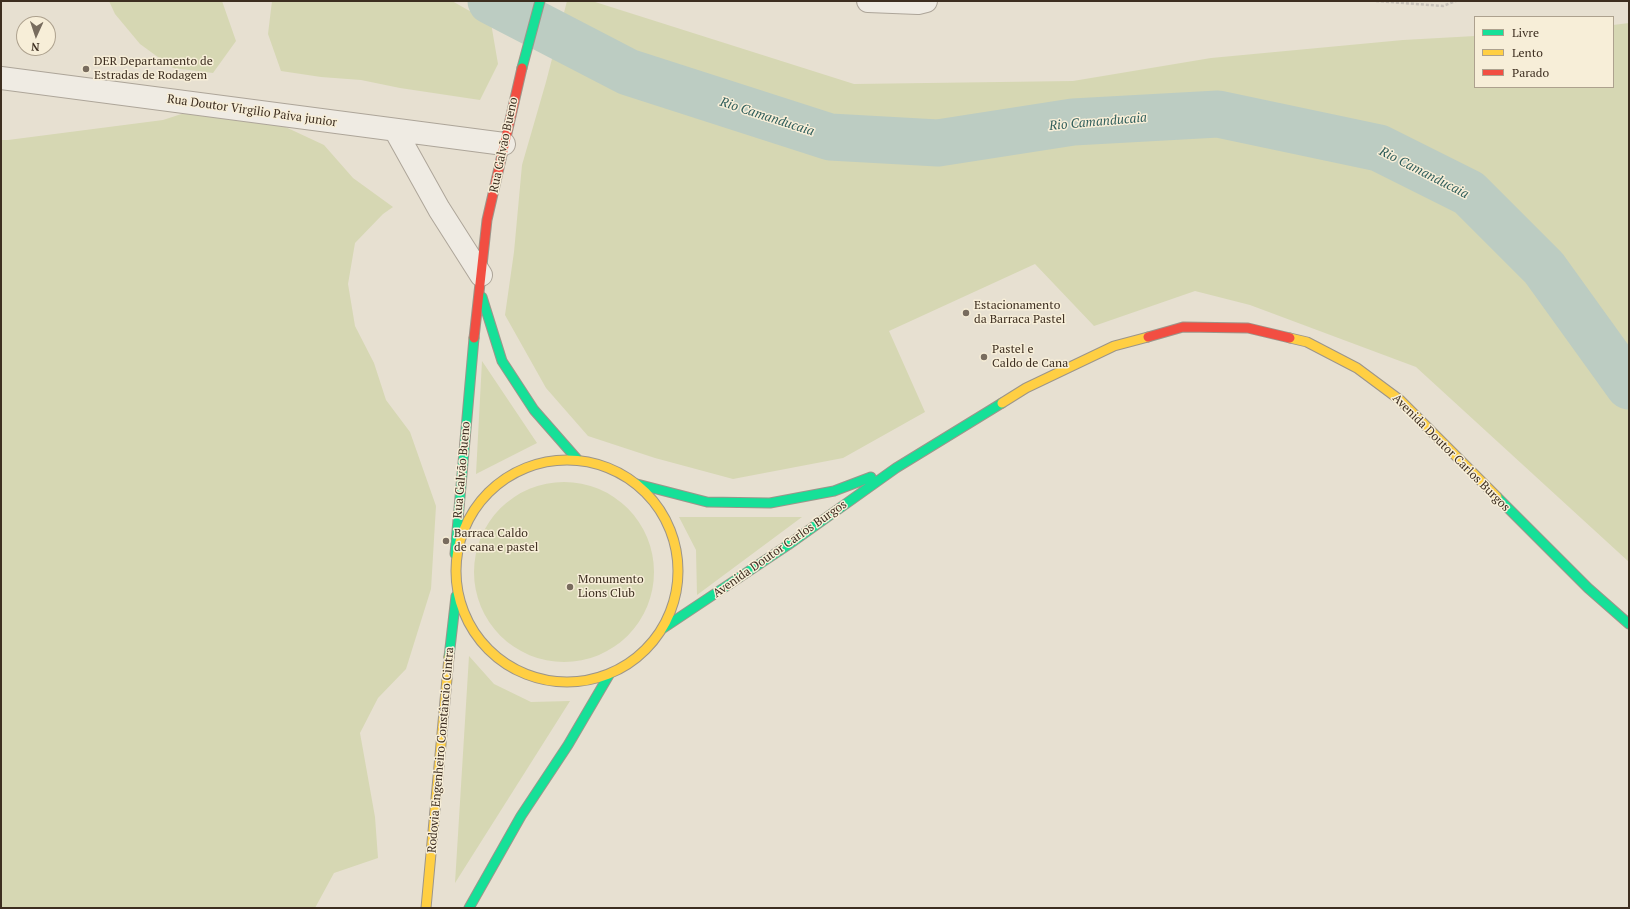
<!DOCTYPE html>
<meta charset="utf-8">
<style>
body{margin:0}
#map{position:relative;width:1630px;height:909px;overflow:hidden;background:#e7e0d1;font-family:"PT Serif",serif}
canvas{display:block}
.frame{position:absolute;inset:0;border:2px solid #3d2e20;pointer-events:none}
.legend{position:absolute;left:1474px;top:16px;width:140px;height:72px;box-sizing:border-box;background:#f7eed8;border:1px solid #ada18e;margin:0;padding:5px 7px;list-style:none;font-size:12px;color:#3d2e20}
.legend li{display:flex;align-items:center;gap:8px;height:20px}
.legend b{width:20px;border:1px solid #ada18e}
.north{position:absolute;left:16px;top:16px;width:40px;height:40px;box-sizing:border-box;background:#f7eed8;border:1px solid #ada18e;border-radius:50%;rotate:183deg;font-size:11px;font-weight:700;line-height:16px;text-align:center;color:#3d2e20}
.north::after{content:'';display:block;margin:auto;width:14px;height:18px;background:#786c5e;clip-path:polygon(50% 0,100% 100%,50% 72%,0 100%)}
</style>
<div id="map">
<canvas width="1630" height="909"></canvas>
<div class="frame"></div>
<ul class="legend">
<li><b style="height:5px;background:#16e098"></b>Livre</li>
<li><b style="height:5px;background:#ffcf43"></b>Lento</li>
<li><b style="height:5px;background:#f24e42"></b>Parado</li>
</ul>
<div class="north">N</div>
</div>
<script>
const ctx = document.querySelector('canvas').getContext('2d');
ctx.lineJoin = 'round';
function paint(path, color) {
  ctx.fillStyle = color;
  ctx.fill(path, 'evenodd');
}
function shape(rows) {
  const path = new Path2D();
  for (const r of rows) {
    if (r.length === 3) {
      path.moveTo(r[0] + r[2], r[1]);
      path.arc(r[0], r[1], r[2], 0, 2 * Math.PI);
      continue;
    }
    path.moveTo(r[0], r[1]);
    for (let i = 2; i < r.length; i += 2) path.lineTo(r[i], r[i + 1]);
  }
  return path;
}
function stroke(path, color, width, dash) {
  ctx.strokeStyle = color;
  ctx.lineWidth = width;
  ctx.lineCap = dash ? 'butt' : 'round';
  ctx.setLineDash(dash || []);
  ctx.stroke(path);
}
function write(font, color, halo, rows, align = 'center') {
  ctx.font = font + ' "PT Serif",serif';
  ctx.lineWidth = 3;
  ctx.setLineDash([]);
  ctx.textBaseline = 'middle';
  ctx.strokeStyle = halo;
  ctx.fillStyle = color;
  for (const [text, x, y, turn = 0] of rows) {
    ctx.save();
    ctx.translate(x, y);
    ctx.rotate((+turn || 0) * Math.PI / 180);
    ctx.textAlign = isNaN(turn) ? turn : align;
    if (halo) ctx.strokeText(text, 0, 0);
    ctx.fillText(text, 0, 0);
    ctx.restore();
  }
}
paint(shape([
 [109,1,222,1,236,41,213,73,173,68,140,44,115,14],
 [272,1,452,1,491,23,498,64,480,100,400,88,361,80,321,77,281,71,268,34],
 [567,1,592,1,854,84,1073,81,1211,58,1403,40,1475,36,1475,87,1613,87,1613,25,1629,23,1629,562,1416,367,1250,305,1195,291,1094,326,1035,264,889,331,925,412,843,458,733,479,655,458,588,436,546,388,505,315,514,252,522,165,546,82],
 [203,107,249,110,324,145,353,178,393,207,383,214,355,243,348,284,355,326,374,363,386,400,410,432,436,506,431,589,406,669,378,698,360,733,375,817,378,858,334,873,315,908,1,908,1,140,8,140,163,120],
 [482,361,537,443,476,474],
 [564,572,90],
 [679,517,802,517,697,595,696,550],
 [469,656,494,684,531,702,570,701,455,883]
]), '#d6d7b3');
stroke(shape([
 [491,1,628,72,830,137,938,143,1073,122,1218,114,1379,148,1469,193,1544,268,1629,386]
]), '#bcccc2', 47);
const street = shape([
 [868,1,918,3,926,1],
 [1,78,504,144],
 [395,130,439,209,481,275]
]);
const fast = shape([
 [522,68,540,1],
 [482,297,502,361,534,410,577,459],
 [637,484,707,502,770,503,834,491,871,477],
 [1497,497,1588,588,1629,624],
 [455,554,474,338],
 [662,629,788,545,896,468,1002,403],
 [449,657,456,596],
 [469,908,521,816,568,745,609,675]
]);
const slow = shape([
 [1290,338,1307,342,1357,368,1400,400,1497,497],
 [1002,403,1026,388,1114,346,1148,337],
 [567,571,111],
 [426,908,449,657]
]);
const jam = shape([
 [1148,337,1183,327,1248,328,1290,338],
 [474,338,487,220,522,68]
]);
stroke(street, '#ada599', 24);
stroke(fast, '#9c958a', 11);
stroke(slow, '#9c958a', 11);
stroke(jam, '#9c958a', 11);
stroke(shape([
 [1376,1,1443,6,1456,1]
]), '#c8c2b9', 2.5, [3, 2]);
stroke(street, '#efebe3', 22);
stroke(fast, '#16e098', 9);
stroke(slow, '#ffcf43', 9);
stroke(jam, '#f24e42', 9);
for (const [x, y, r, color] of [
 [86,69,4,"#786c5e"],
 [966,313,4,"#786c5e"],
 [984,357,4,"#786c5e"],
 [446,541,4,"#786c5e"],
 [570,587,4,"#786c5e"]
]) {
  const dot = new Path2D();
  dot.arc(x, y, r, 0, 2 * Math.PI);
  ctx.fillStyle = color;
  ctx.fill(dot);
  stroke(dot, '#f7eed8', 1.5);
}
write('12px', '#3d2e20', '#f7eed8', [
 ["DER Departamento de",94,62],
 ["Estradas de Rodagem",94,76],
 ["Estacionamento",974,306],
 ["da Barraca Pastel",974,320],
 ["Pastel e",992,350],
 ["Caldo de Cana",992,364],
 ["Barraca Caldo",454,534],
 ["de cana e pastel",454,548],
 ["Monumento",578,580],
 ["Lions Club",578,594]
], 'left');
write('12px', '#3d2e20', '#f7eed8', [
 ["Rua Doutor Virgilio Paiva junior",252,111,8],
 ["Rua Galvão Bueno",504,145,-78],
 ["Avenida Doutor Carlos Burgos",1451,453,45],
 ["Rua Galvão Bueno",462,470,-85],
 ["Avenida Doutor Carlos Burgos",780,549,-35],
 ["Rodovia Engenheiro Constâncio Cintra",441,750,-85]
]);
write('italic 13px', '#2f5d5a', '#f7eed8', [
 ["Rio Camanducaia",767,117,18],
 ["Rio Camanducaia",1098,122,-5],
 ["Rio Camanducaia",1424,173,27]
]);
</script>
